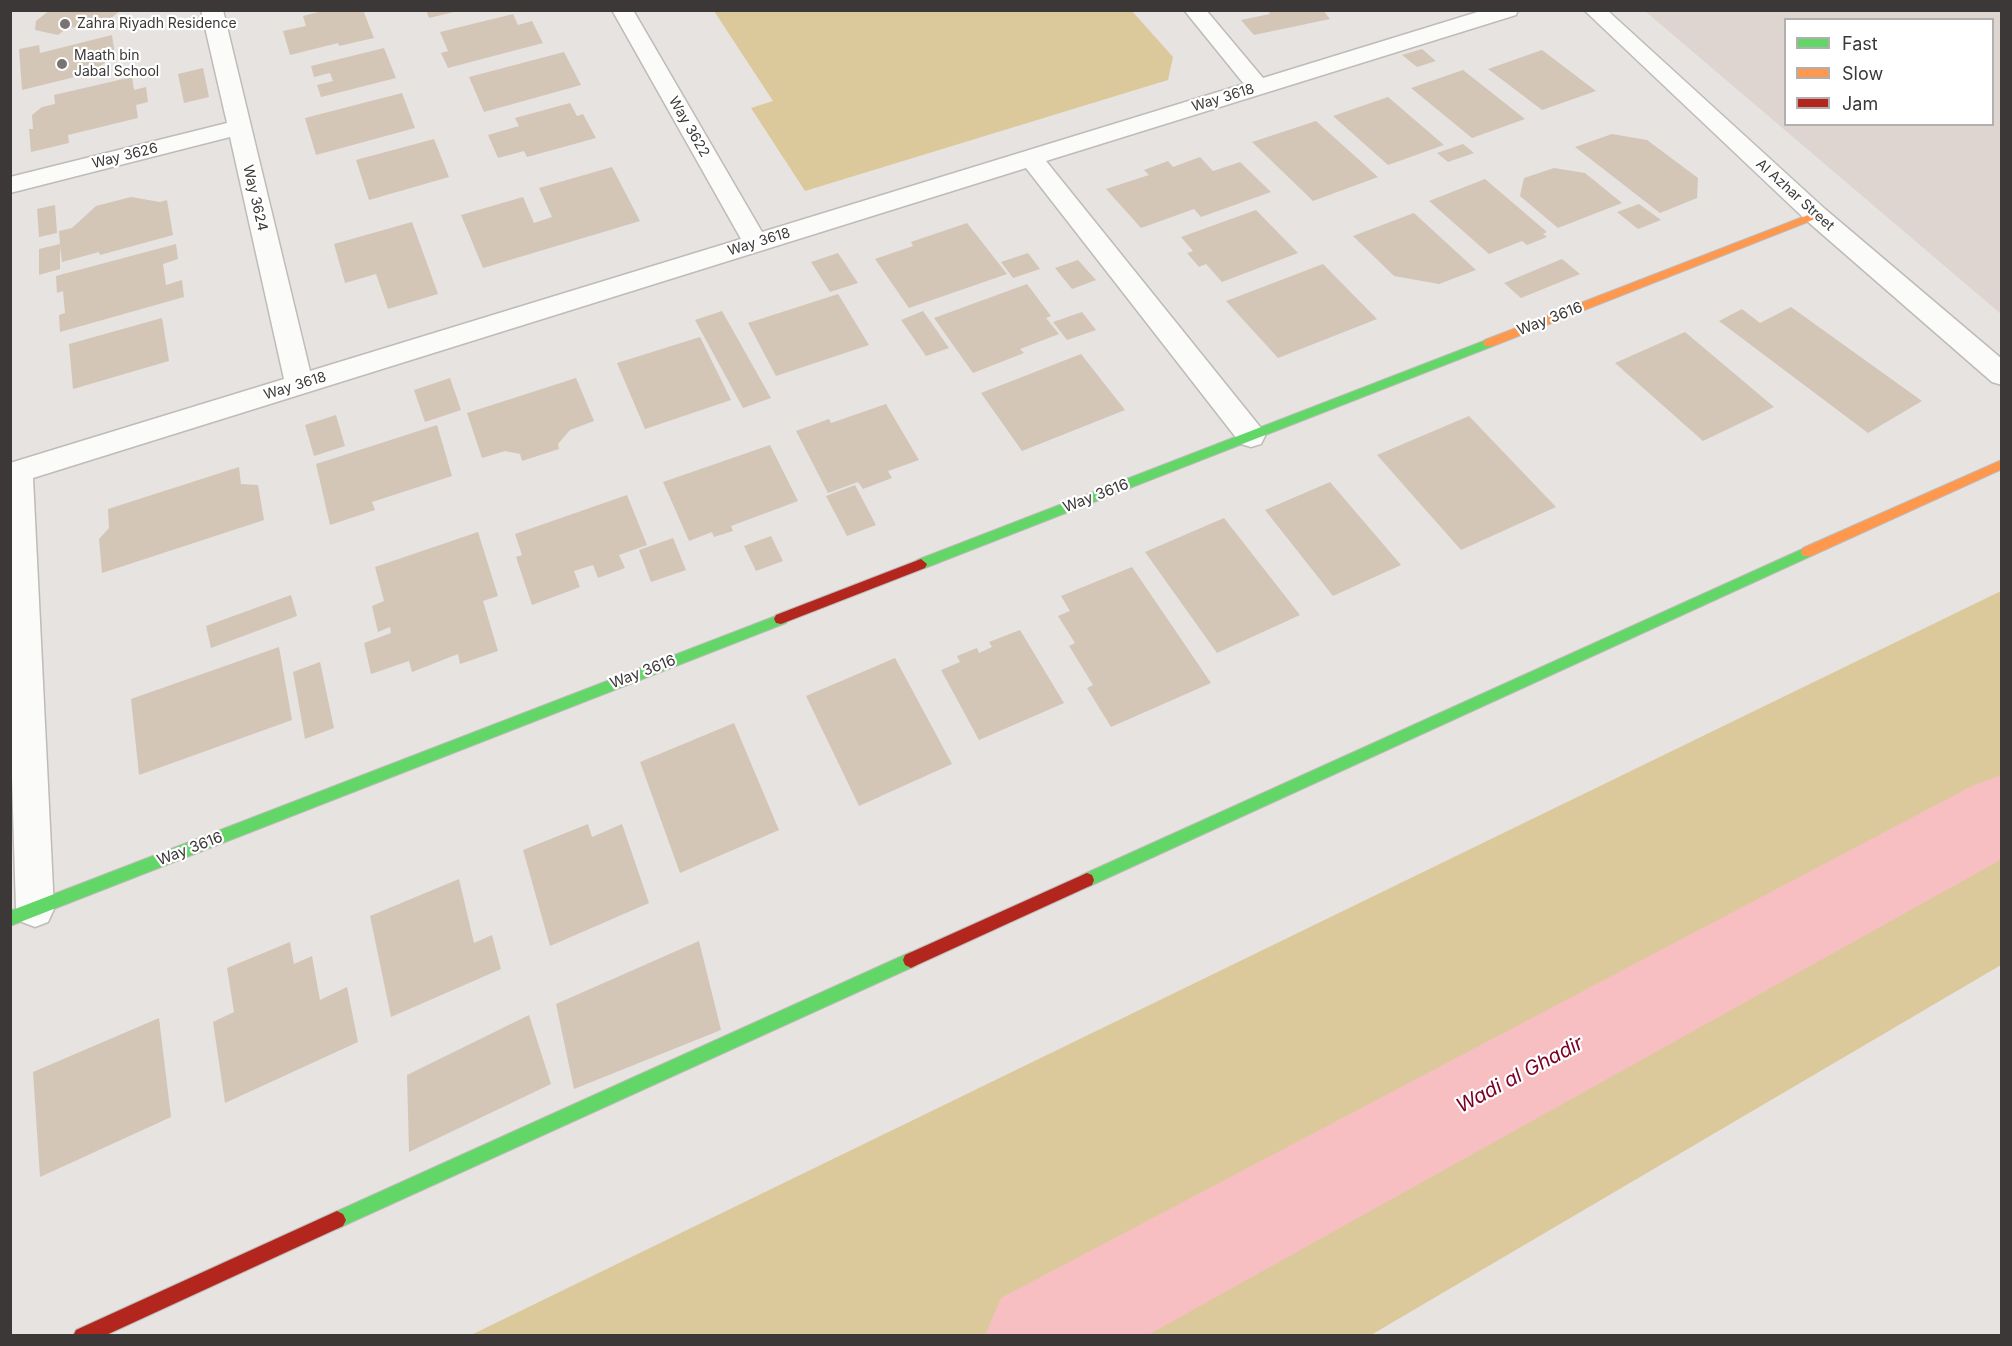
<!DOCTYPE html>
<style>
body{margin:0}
#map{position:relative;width:2012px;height:1346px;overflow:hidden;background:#e6e3e1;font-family:Inter,sans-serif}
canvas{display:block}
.frame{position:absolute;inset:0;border:12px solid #3b3837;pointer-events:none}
.legend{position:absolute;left:1784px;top:18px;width:210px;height:108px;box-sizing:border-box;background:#fff;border:2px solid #b1afaf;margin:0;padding:8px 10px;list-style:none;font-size:18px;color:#3b3837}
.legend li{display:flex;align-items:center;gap:12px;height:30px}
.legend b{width:30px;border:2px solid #b1afaf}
</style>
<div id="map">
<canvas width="2012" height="1346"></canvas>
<div class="frame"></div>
<ul class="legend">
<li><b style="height:8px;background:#63d668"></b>Fast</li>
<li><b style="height:8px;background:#ff974d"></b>Slow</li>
<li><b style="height:8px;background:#b3261e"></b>Jam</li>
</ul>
</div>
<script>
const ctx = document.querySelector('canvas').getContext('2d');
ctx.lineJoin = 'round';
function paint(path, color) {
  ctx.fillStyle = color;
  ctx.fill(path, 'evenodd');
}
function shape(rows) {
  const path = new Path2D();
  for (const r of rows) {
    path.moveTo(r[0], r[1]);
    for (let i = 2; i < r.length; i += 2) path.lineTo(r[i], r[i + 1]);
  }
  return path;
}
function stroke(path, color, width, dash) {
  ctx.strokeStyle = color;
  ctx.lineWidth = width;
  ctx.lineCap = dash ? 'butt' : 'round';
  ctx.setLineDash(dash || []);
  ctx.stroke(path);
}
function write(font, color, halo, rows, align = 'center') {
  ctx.font = font + ' Inter,sans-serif';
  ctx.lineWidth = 4.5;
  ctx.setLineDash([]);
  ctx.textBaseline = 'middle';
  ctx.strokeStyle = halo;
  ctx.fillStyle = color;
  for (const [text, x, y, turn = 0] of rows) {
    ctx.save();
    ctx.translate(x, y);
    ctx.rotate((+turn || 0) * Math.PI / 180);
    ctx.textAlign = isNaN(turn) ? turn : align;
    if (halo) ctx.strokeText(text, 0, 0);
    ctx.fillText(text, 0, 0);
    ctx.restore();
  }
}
paint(shape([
 [1645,11,2001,11,2001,314],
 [1786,20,1992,20,1992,124,1786,124]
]), '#ded4d0');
paint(shape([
 [714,11,1132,11,1173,57,1168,80,805,191,751,108,773,101],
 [2001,591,2001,965,1371,1335,471,1335]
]), '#dcc99b');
paint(shape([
 [2002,775,2002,859,1146,1336,985,1336,1001,1298,1972,786,2002,775]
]), '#f8bfc3');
paint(shape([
 [50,10,121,10,106,22,99,20,90,26,67,28,58,35,35,30,36,21],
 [326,10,363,10,374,38,339,46,338,43,290,55,283,31,306,26,303,16],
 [426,10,458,10,458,11,429,18],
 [1267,10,1323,10,1330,19,1254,35,1241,20,1270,14],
 [513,14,518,25,532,21,543,43,448,68,441,53,448,51,440,32],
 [112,35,115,55,91,73,22,90,19,49,39,45,40,53],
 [384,48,396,78,321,97,317,85,333,81,330,73,314,77,311,66],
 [1422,49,1436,61,1417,67,1402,55],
 [1542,50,1596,91,1542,110,1488,69],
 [564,52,581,85,484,112,469,77],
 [203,68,209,97,184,103,178,74],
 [1463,70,1525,119,1472,138,1411,88],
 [132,77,134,90,146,87,148,102,136,105,138,118,68,135,69,143,31,152,29,129,33,129,32,115,42,107,55,104,54,95],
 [402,93,415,128,316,155,305,118],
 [1388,97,1444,145,1388,165,1333,116],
 [570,103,577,116,583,114,596,138,527,157,524,151,498,158,488,135,519,126,515,118],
 [1316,121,1378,177,1313,201,1252,142],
 [1612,134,1647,140,1698,178,1697,198,1660,213,1575,147],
 [434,139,449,177,369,200,356,160],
 [1463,144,1474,153,1448,162,1437,153],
 [1200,157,1213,171,1240,162,1271,192,1201,217,1194,209,1141,228,1106,189,1149,175,1144,170,1168,161,1173,167],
 [612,167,640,221,483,268,461,215,523,197,534,223,552,217,539,188],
 [1554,168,1585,173,1622,203,1558,228,1520,196,1524,178],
 [1485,179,1547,232,1543,234,1547,237,1527,245,1522,241,1489,254,1429,201],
 [131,197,160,202,167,200,173,235,100,255,99,252,62,262,60,246,60,269,39,275,39,249,60,244,59,231,72,228,96,206],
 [1639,204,1661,220,1638,229,1617,212],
 [55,205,57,233,39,237,37,209],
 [1256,210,1298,253,1222,282,1206,264,1199,267,1187,253,1193,251,1181,237],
 [1414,213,1476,270,1439,284,1394,276,1353,236],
 [412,222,438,294,388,309,376,274,345,283,334,244],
 [967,223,1007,274,909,308,875,259,913,246,911,242],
 [176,244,178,259,163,264,166,285,182,280,184,297,60,332,59,315,65,313,63,291,57,293,56,276],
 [838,253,858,283,830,292,811,262],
 [1028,253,1040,269,1013,278,1001,262],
 [1562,259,1580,274,1521,298,1504,283],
 [1078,260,1096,280,1072,289,1055,268],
 [1323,264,1377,319,1278,358,1226,301],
 [1027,284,1051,316,1046,318,1059,334,1020,349,1024,353,973,373,934,318],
 [838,294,869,345,776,376,748,323],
 [1791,307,1922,401,1868,433,1719,321,1742,309,1760,323],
 [722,311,771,398,743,408,695,320],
 [923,311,949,348,926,356,901,320],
 [1082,312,1096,330,1067,340,1053,322],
 [162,318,169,361,73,389,69,344],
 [1685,332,1774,407,1703,441,1615,363],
 [700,337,731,400,645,429,617,363],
 [1081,354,1125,410,1022,451,981,393],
 [450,378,461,410,425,422,414,390],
 [576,378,594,421,570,430,558,444,559,449,522,461,520,454,505,451,482,458,467,413],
 [886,404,919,460,888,471,892,478,863,489,858,482,828,493,796,431,829,419,831,423],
 [336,415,345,446,314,456,305,425],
 [1469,416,1556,507,1461,550,1377,455],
 [437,425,452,476,372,502,375,510,330,525,316,464],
 [770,445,798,501,731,526,733,531,714,537,712,532,689,541,663,482],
 [239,467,241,484,258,485,264,520,102,573,99,539,109,528,108,509],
 [1330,482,1401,565,1333,596,1265,510],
 [855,485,876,525,847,536,826,496],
 [627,495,647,545,619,555,625,568,598,578,593,565,574,571,580,587,532,605,516,557,522,555,515,534],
 [1224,518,1300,615,1217,653,1145,552],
 [478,532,498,596,483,601,498,651,460,664,458,654,412,672,409,661,371,674,364,643,391,633,390,627,378,632,372,606,384,601,375,567],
 [771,536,783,561,756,571,744,546],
 [673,538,686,570,651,582,639,550],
 [1132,567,1211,683,1111,727,1087,688,1093,685,1069,646,1075,643,1058,616,1070,611,1061,596],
 [291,595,297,616,211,648,206,626],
 [1020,630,1064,703,979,740,941,670,960,662,957,656,977,648,979,653,992,647,989,642],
 [279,647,292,720,139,775,131,699],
 [895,658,952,764,859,806,806,696],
 [320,662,334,728,305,739,293,672],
 [734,723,779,830,680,873,640,762],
 [588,824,592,837,622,824,649,903,550,946,523,850],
 [459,879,474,943,492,935,501,969,391,1017,370,916],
 [699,941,721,1030,574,1089,556,1004],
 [290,942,294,964,312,956,320,1000,347,987,358,1042,225,1103,213,1022,234,1012,227,968],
 [529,1015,551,1084,409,1152,407,1075],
 [159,1018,171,1117,40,1177,33,1072]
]), '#d3c6b7');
const street = shape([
 [201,10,223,10,310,371,741,239,612,10,633,10,762,232,1244,84,1184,10,1206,10,1263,78,1484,10,1518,10,1516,15,1046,161,1261,428,1265,436,1261,444,1251,447,1241,444,1026,168,33,478,54,909,48,922,35,927,22,922,16,909,10,712,10,463,284,379,230,137,10,193,10,177,227,123,201,10],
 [1584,10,1607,10,1825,209,2002,359,2002,385,1992,382,1807,221,1584,10]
]);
const fast = shape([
 [1489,339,1495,343,1493,346,925,568,917,568,915,564,917,560,1489,339],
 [1807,547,1813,552,1811,556,1092,885,1087,887,1082,885,1080,880,1082,875,1807,547],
 [781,614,786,615,788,619,786,623,10,926,10,911,781,614],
 [911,952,917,955,919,960,917,965,343,1226,337,1229,331,1226,328,1220,331,1214,911,952]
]);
const slow = shape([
 [1816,212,1821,215,1820,217,1493,346,1485,346,1483,343,1485,340,1816,212],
 [2002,460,2002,469,1811,556,1803,556,1801,552,1803,548,2002,460]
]);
const jam = shape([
 [921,559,927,564,925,568,781,624,776,623,774,619,776,615,921,559],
 [1087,873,1092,875,1094,880,1092,885,917,965,911,968,905,965,903,960,905,955,1087,873],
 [337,1211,343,1214,346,1220,343,1226,104,1336,73,1336,76,1330,337,1211]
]);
stroke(street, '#bebbb9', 3);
stroke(fast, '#bebbb9', 2);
stroke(slow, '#bebbb9', 2);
stroke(jam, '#bebbb9', 2);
paint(street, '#fbfbfa');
paint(fast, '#63d668');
paint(slow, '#ff974d');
paint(jam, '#b3261e');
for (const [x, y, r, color] of [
 [65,24,6,"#777472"],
 [62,64,6,"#777472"]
]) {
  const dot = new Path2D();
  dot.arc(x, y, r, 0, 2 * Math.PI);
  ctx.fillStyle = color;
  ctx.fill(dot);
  stroke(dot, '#fff', 2);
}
write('14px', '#3b3837', '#fff', [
 ["Zahra Riyadh Residence",77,24],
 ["Maath bin",74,56],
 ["Jabal School",74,72]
], 'left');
write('14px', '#3b3837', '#fff', [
 ["Way 3618",1223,98,-17],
 ["Way 3622",689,127,60],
 ["Way 3626",125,156,-14],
 ["Al Azhar Street",1795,195,42],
 ["Way 3624",255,198,77],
 ["Way 3618",759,242,-17],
 ["Way 3618",295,386,-17]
]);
write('15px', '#3b3837', '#fff', [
 ["Way 3616",1550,319,-21],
 ["Way 3616",1096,496,-21],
 ["Way 3616",643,672,-21],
 ["Way 3616",190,849,-21]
]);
write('italic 20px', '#7a0126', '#fff', [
 ["Wadi al Ghadir",1520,1075,-28]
]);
</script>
